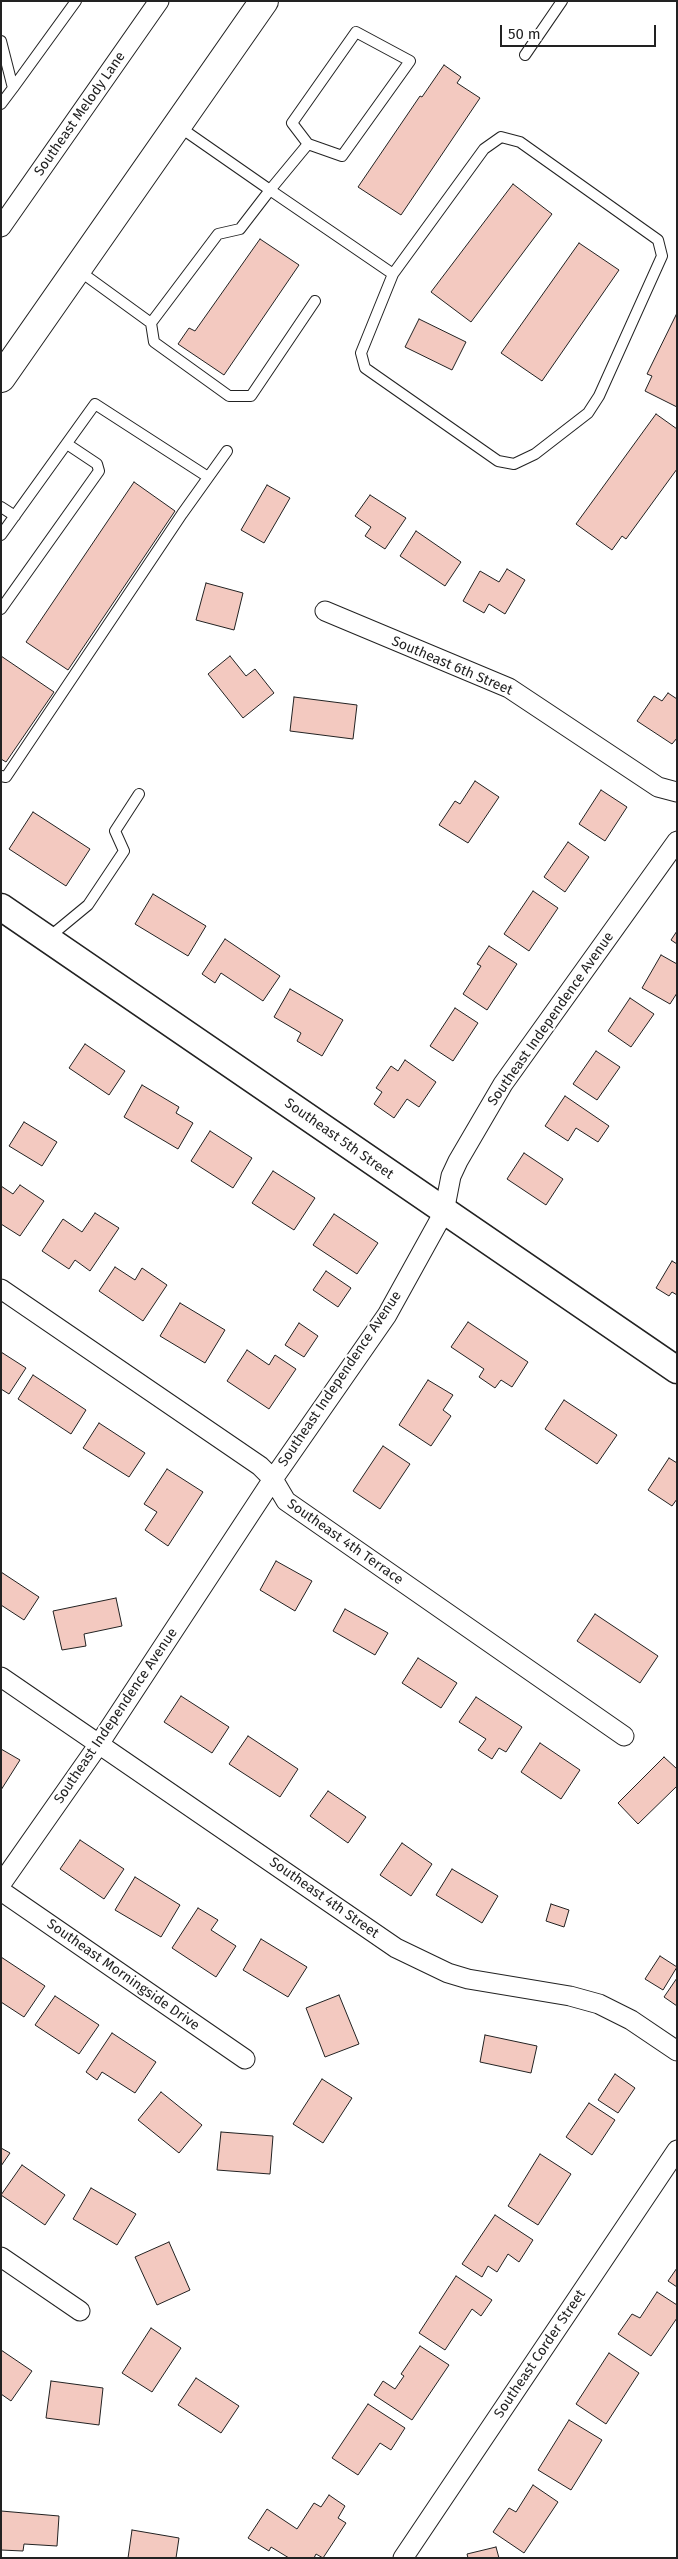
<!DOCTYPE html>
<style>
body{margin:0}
#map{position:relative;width:678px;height:2559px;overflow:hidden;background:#fff;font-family:"Fira Sans",sans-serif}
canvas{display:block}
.frame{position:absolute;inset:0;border:2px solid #222;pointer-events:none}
.scale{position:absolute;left:500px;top:25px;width:156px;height:22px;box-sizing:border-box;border:2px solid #222;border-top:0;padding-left:6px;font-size:15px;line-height:18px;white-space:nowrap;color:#222;-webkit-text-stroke:4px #fff;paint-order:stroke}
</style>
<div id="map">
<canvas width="678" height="2559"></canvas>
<div class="frame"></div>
<div class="scale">50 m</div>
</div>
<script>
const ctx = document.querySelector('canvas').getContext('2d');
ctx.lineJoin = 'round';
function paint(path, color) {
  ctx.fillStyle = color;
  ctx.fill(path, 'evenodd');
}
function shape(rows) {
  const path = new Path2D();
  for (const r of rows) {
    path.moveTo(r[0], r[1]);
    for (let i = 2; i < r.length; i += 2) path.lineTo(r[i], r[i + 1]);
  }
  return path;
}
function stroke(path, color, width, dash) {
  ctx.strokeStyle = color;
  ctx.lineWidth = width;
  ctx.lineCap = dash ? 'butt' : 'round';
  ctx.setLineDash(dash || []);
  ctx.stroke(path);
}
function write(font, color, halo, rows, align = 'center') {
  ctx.font = font + ' "Fira Sans",sans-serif';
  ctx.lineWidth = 4;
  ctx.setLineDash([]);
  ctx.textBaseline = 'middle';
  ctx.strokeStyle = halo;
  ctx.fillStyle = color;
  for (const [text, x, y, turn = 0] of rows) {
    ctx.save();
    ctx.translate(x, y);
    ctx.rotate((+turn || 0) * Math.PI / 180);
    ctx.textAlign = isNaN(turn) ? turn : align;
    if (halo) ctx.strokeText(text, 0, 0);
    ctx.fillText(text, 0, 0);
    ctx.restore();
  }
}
const building = shape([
 [444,65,461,77,457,83,480,98,401,215,358,187,420,96,422,97,444,65],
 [513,184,552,214,471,322,431,292,513,184],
 [260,239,299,265,224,375,178,344,189,328,195,331,260,239],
 [579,243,619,270,542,381,501,353,579,243],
 [677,313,677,407,645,391,652,376,647,374,677,313],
 [419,319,466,342,452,370,405,347,419,319],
 [656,414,677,429,677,469,626,539,622,536,612,550,576,524,656,414],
 [134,482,175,511,68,670,26,642,134,482],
 [267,485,290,498,264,543,241,530,267,485],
 [370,495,406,518,385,549,365,536,371,527,355,516,370,495],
 [416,531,461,562,445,586,400,556,416,531],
 [507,569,525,580,505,614,489,604,484,613,463,601,480,571,499,582,507,569],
 [206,583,243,593,234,630,196,620,206,583],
 [1,656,54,692,6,762,1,759,1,656],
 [230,656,246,676,255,669,274,693,243,718,208,674,230,656],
 [668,693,677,699,677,738,672,744,637,721,654,696,662,701,668,693],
 [294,697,357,705,353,739,290,731,294,697],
 [475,781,499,797,468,843,439,825,455,801,460,804,475,781],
 [601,790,627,807,605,841,579,824,601,790],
 [33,812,90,849,66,886,9,849,33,812],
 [568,842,589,857,565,892,544,877,568,842],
 [533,891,558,908,529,951,504,934,533,891],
 [153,894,206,926,188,956,135,924,153,894],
 [677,931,677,944,671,940,677,931],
 [225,939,280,976,263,1001,221,973,215,983,202,974,225,939],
 [489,946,517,964,487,1010,463,994,481,966,477,964,489,946],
 [661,955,677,964,677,993,670,1004,642,988,661,955],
 [290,989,343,1020,322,1056,297,1041,301,1033,274,1017,290,989],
 [630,998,654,1014,631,1047,608,1031,630,998],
 [455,1008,478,1023,453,1061,430,1046,455,1008],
 [85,1044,125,1071,109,1095,69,1068,85,1044],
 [596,1051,620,1067,597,1100,573,1084,596,1051],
 [405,1060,436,1082,419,1107,407,1099,394,1118,374,1104,382,1092,376,1088,391,1066,398,1071,405,1060],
 [142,1085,179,1107,176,1113,193,1123,178,1149,124,1117,142,1085],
 [565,1096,609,1126,598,1142,576,1128,568,1141,545,1126,565,1096],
 [24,1122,57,1142,42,1166,9,1146,24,1122],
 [210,1131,252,1158,233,1188,191,1161,210,1131],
 [524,1153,563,1179,546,1205,507,1179,524,1153],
 [273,1171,315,1198,294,1230,252,1203,273,1171],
 [20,1185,44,1201,20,1236,1,1224,1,1186,13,1194,20,1185],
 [95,1213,119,1228,90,1271,75,1260,69,1269,42,1251,63,1219,82,1232,95,1213],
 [334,1214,378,1243,357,1274,313,1245,334,1214],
 [672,1261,677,1264,677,1295,672,1292,669,1296,656,1288,672,1261],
 [115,1267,135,1280,142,1268,167,1285,143,1321,99,1291,115,1267],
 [326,1271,351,1288,338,1307,313,1290,326,1271],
 [180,1303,225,1330,205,1363,160,1336,180,1303],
 [468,1322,528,1362,512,1387,501,1380,495,1388,479,1377,484,1369,451,1347,468,1322],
 [299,1323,318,1336,304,1357,285,1345,299,1323],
 [247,1350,269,1365,275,1355,296,1369,269,1409,227,1381,247,1350],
 [1,1352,26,1368,9,1394,1,1389,1,1352],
 [33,1375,86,1410,71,1434,18,1399,33,1375],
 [428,1380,453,1395,443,1410,451,1416,431,1446,399,1425,428,1380],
 [564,1400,617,1435,597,1464,545,1429,564,1400],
 [99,1423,145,1453,129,1477,83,1448,99,1423],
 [383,1446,410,1464,380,1509,353,1491,383,1446],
 [669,1458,677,1463,677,1499,672,1506,648,1490,669,1458],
 [167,1469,203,1492,168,1546,145,1530,157,1512,144,1504,167,1469],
 [276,1561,312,1581,295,1611,260,1590,276,1561],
 [1,1572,39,1597,24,1620,1,1605,1,1572],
 [116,1598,122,1626,84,1634,86,1646,62,1650,53,1611,116,1598],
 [345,1609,388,1633,375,1655,333,1631,345,1609],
 [595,1614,658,1656,640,1683,577,1641,595,1614],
 [418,1658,457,1683,441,1708,402,1683,418,1658],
 [181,1696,229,1727,212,1753,164,1722,181,1696],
 [476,1697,522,1727,506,1752,499,1748,492,1759,478,1750,486,1739,459,1722,476,1697],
 [248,1736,298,1769,280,1797,229,1764,248,1736],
 [540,1743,580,1770,561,1799,521,1772,540,1743],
 [1,1749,20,1760,1,1790,1,1749],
 [664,1757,677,1769,677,1786,638,1824,618,1803,664,1757],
 [328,1791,366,1817,348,1843,310,1816,328,1791],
 [80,1840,124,1869,104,1899,60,1869,80,1840],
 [402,1843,432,1864,411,1896,380,1875,402,1843],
 [452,1869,498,1896,482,1923,436,1895,452,1869],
 [135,1877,180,1905,161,1937,115,1910,135,1877],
 [551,1904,569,1910,564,1927,546,1921,551,1904],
 [198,1908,218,1920,211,1930,236,1946,216,1977,172,1948,198,1908],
 [261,1939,307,1967,288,1997,243,1970,261,1939],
 [660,1956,677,1967,663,1990,645,1979,660,1956],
 [1,1957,45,1986,24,2017,1,2002,1,1957],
 [677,1978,677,2006,664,1997,677,1978],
 [339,1995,359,2044,325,2057,306,2008,339,1995],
 [55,1996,99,2025,79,2054,35,2025,55,1996],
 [112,2033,156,2062,135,2093,102,2072,97,2080,86,2072,112,2033],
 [485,2035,537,2046,531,2073,480,2062,485,2035],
 [615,2074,635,2088,618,2113,598,2100,615,2074],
 [322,2079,352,2098,323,2143,293,2124,322,2079],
 [161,2092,202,2125,179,2153,138,2120,161,2092],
 [589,2103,615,2120,592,2155,566,2137,589,2103],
 [221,2132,273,2136,270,2174,217,2170,221,2132],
 [1,2148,10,2153,1,2166,1,2148],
 [540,2154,571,2174,538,2225,508,2206,540,2154],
 [22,2165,65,2195,45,2225,1,2195,22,2165],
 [91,2188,136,2214,117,2245,73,2219,91,2188],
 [495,2215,533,2240,519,2262,508,2254,497,2272,488,2266,482,2277,462,2264,495,2215],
 [169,2242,190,2290,157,2305,135,2257,169,2242],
 [677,2268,677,2287,668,2281,677,2268],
 [456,2276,492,2300,481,2316,472,2309,445,2350,419,2333,456,2276],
 [657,2292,677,2305,677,2318,651,2356,618,2334,632,2314,640,2318,657,2292],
 [151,2328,181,2348,152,2392,122,2373,151,2328],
 [420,2346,449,2365,412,2420,374,2395,383,2381,395,2389,404,2376,401,2374,420,2346],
 [1,2350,32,2371,11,2401,1,2394,1,2350],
 [609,2353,639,2373,606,2424,576,2404,609,2353],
 [196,2378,239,2406,221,2433,178,2405,196,2378],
 [51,2381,103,2388,99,2425,46,2418,51,2381],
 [368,2404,405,2428,391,2450,380,2443,358,2475,332,2458,368,2404],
 [569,2420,602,2440,571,2490,538,2470,569,2420],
 [533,2485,558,2502,524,2553,493,2532,509,2508,516,2512,533,2485],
 [329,2495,345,2506,338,2518,346,2523,323,2558,316,2554,314,2558,289,2558,271,2547,269,2551,248,2538,267,2509,297,2529,314,2503,321,2507,329,2495],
 [1,2511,59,2516,57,2546,24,2544,23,2551,1,2550,1,2511],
 [132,2530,179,2538,176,2558,128,2558,132,2530],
 [496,2547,499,2558,468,2558,467,2554,496,2547]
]);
paint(building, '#f3c9c0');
stroke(building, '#222', 1);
const lane = shape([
 [1,41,13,88,1,104],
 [525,55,562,1],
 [13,88,76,1],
 [178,126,270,190,308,144,292,123,356,32,410,61,342,156,308,144],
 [78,270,151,323,154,342,229,396,251,396,315,301],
 [151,323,218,234,240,229,270,190,393,274,361,353,365,368,498,461,514,464,535,454,588,413,599,396,662,256,658,240,520,142,501,137,484,149,393,274],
 [1,507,15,516],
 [1,535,95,404,208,477],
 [1,609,99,471,97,464,67,444],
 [1,776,6,777,182,514,227,451],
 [48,938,88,905,124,851,115,831,139,794]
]);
const street = shape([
 [1,227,159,1],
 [325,611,509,688,658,787,677,792],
 [1,1289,260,1466,273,1479,286,1501,624,1736],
 [1,1677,396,1948,448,1973,468,1979,570,1996,599,2004,631,2020,677,2051],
 [1,1884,99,1744,273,1479,387,1315,444,1212,451,1176,458,1161,503,1084,677,841],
 [1,1891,245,2059],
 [1,2257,80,2311],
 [403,2558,677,2150]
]);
const secondary = shape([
 [1,907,677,1370]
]);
const primary = shape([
 [1,378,264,1]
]);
stroke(lane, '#222', 12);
stroke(street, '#222', 21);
stroke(secondary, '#222', 29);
stroke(primary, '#222', 30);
stroke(lane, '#fff', 10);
stroke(street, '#fff', 19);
stroke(secondary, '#fff', 26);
stroke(primary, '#fff', 28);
write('14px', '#222', '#fff', [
 ["Southeast Melody Lane",80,114,-55],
 ["Southeast 6th Street",452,666,23],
 ["Southeast Independence Avenue",551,1019,-55],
 ["Southeast 5th Street",339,1139,35],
 ["Southeast Independence Avenue",340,1379,-56],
 ["Southeast 4th Terrace",345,1542,35],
 ["Southeast Independence Avenue",116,1716,-56],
 ["Southeast 4th Street",324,1898,35],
 ["Southeast Morningside Drive",123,1975,35],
 ["Southeast Corder Street",540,2354,-56]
]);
</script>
